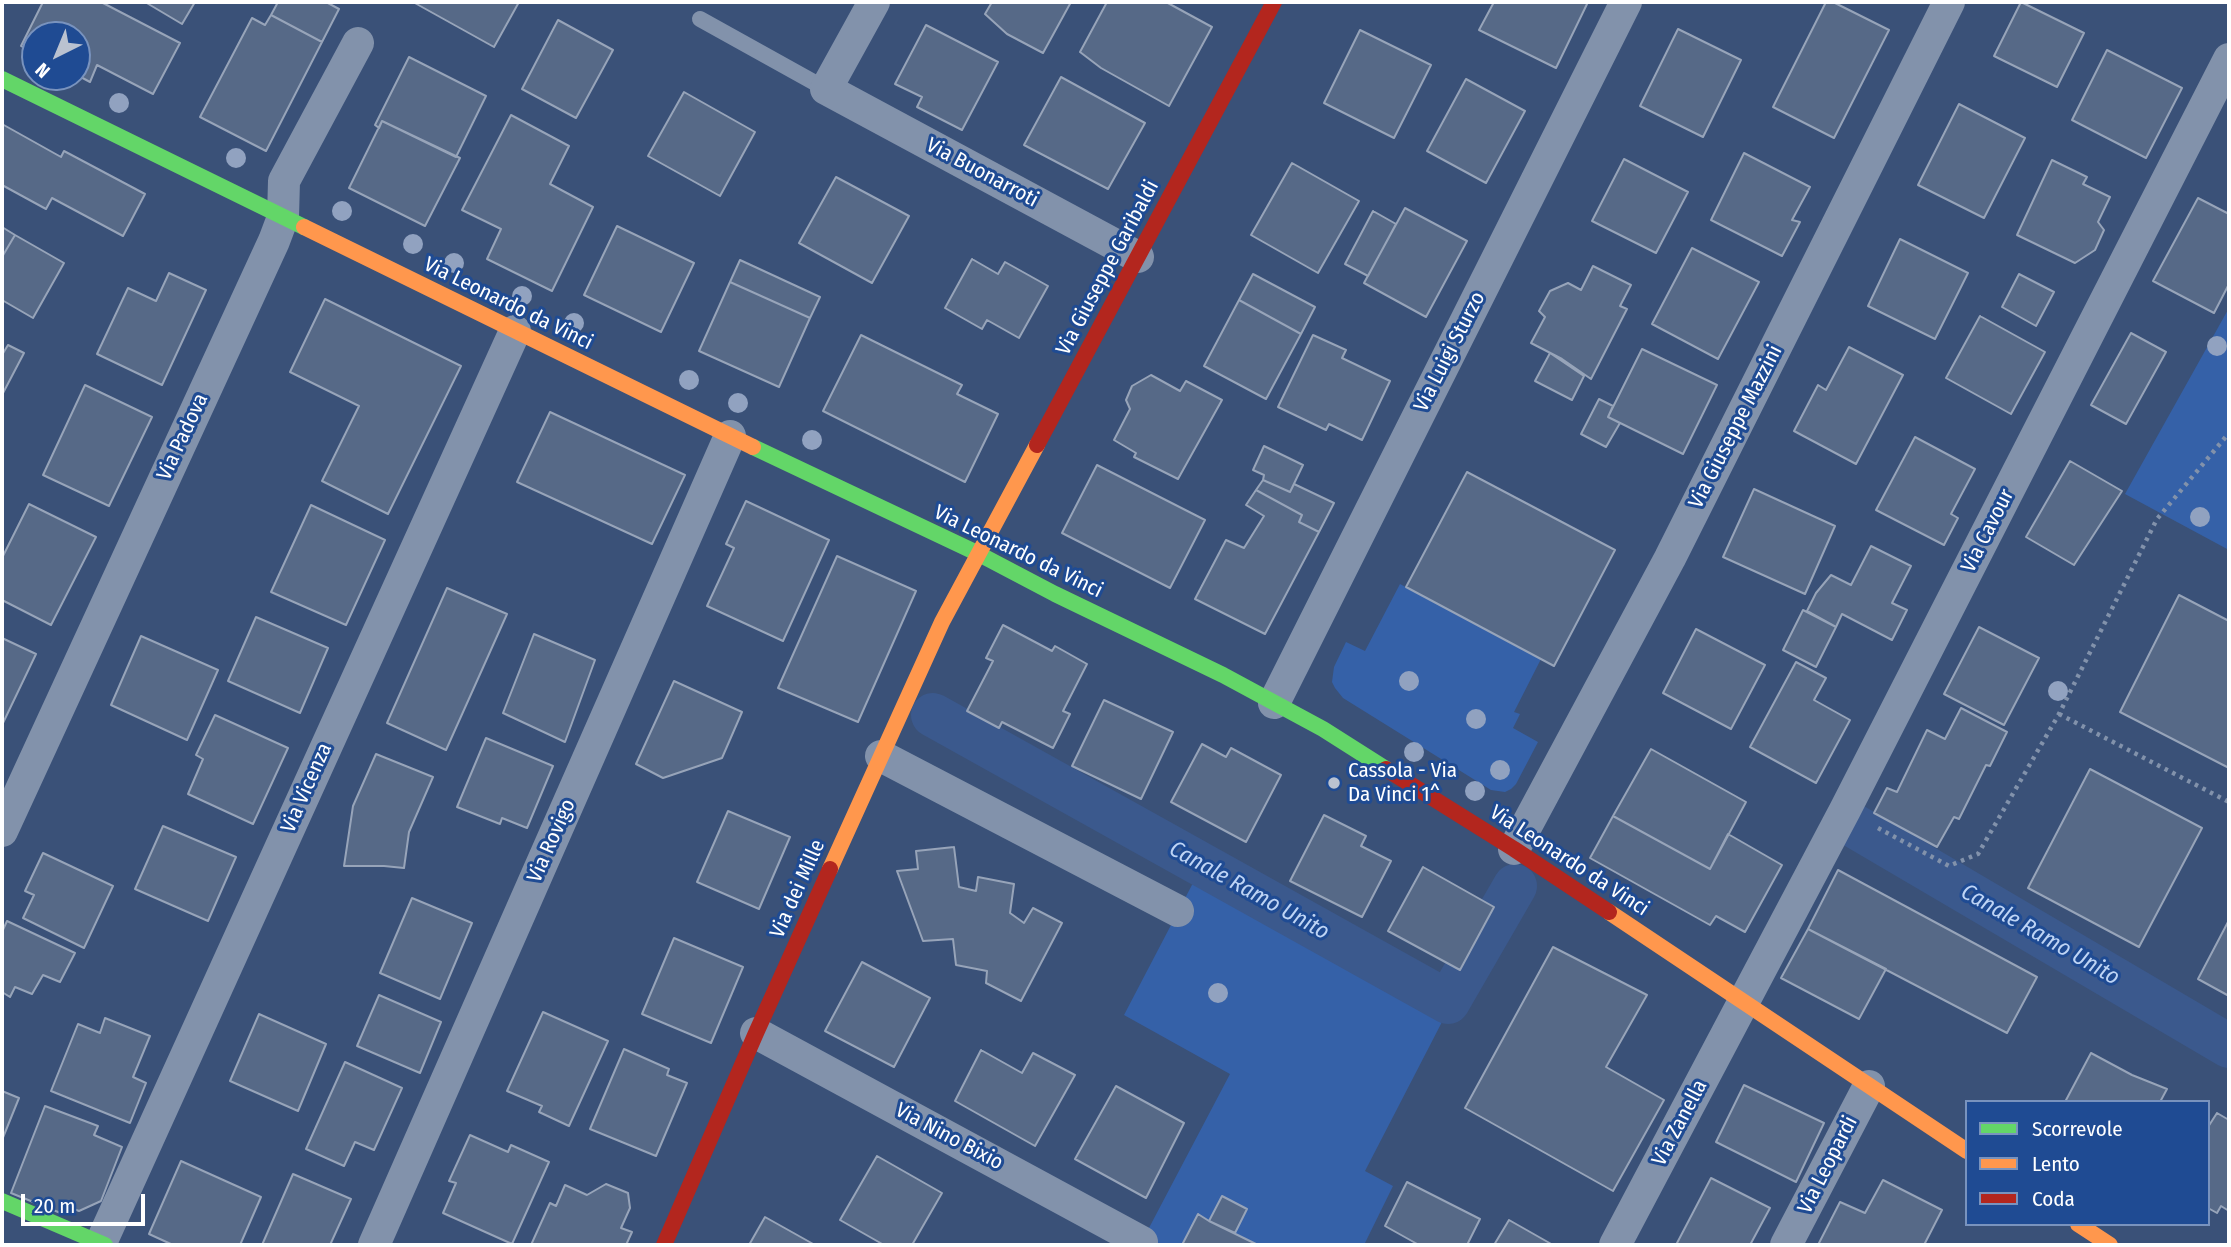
<!DOCTYPE html>
<style>
body{margin:0}
#map{position:relative;width:2231px;height:1247px;overflow:hidden;background:#3a5178;font-family:"Fira Sans Condensed",sans-serif}
canvas{display:block}
.frame{position:absolute;inset:0;border:4px solid #fff;pointer-events:none}
.legend{position:absolute;left:1965px;top:1100px;width:245px;height:126px;box-sizing:border-box;background:#1f4b93;border:2px solid #7993be;margin:0;padding:9px 12px;list-style:none;font-size:21px;color:#fff}
.legend li{display:flex;align-items:center;gap:14px;height:35px}
.legend b{width:35px;border:2px solid #7993be}
.north{position:absolute;left:21px;top:21px;width:70px;height:70px;box-sizing:border-box;background:#1f4b93;border:2px solid #7993be;border-radius:50%;rotate:223deg;font-size:19px;font-weight:700;line-height:28px;text-align:center;color:#fff}
.north::after{content:'';display:block;margin:auto;width:24px;height:32px;background:#bac2d0;clip-path:polygon(50% 0,100% 100%,50% 72%,0 100%)}
.scale{position:absolute;left:21px;top:1194px;width:124px;height:32px;box-sizing:border-box;border:4px solid #fff;border-top:0;padding-left:9px;font-size:21px;line-height:24px;white-space:nowrap;color:#fff;-webkit-text-stroke:5px #1f4b93;paint-order:stroke}
</style>
<div id="map">
<canvas width="2231" height="1247"></canvas>
<div class="frame"></div>
<ul class="legend">
<li><b style="height:9px;background:#63d668"></b>Scorrevole</li>
<li><b style="height:9px;background:#ff974d"></b>Lento</li>
<li><b style="height:9px;background:#b3261e"></b>Coda</li>
</ul>
<div class="north">N</div>
<div class="scale">20 m</div>
</div>
<script>
const ctx = document.querySelector('canvas').getContext('2d');
ctx.lineJoin = 'round';
function paint(path, color) {
  ctx.fillStyle = color;
  ctx.fill(path, 'evenodd');
}
function shape(rows) {
  const path = new Path2D();
  for (const r of rows) {
    path.moveTo(r[0], r[1]);
    for (let i = 2; i < r.length; i += 2) path.lineTo(r[i], r[i + 1]);
  }
  return path;
}
function stroke(path, color, width, dash) {
  ctx.strokeStyle = color;
  ctx.lineWidth = width;
  ctx.lineCap = dash ? 'butt' : 'round';
  ctx.setLineDash(dash || []);
  ctx.stroke(path);
}
function write(font, color, halo, rows, align = 'center') {
  ctx.font = font + ' "Fira Sans Condensed",sans-serif';
  ctx.lineWidth = 6;
  ctx.setLineDash([]);
  ctx.textBaseline = 'middle';
  ctx.strokeStyle = halo;
  ctx.fillStyle = color;
  for (const [text, x, y, turn = 0] of rows) {
    ctx.save();
    ctx.translate(x, y);
    ctx.rotate((+turn || 0) * Math.PI / 180);
    ctx.textAlign = isNaN(turn) ? turn : align;
    if (halo) ctx.strokeText(text, 0, 0);
    ctx.fillText(text, 0, 0);
    ctx.restore();
  }
}
paint(shape([
 [2229,308,2229,550,2125,494],
 [1400,584,1541,659,1514,712,1520,714,1513,728,1538,742,1516,784,1511,789,1505,792,1491,790,1343,698,1335,688,1332,682,1334,667,1346,642,1365,651],
 [1193,883,1443,1020,1365,1171,1393,1186,1364,1245,1140,1245,1230,1074,1124,1015]
]), '#3561a8');
stroke(shape([
 [933,715,1448,1002,1515,886],
 [1851,824,2229,1046]
]), '#3b598d', 44);
const building = shape([
 [43,2,101,2,180,43,153,94,97,65,90,82,77,75,77,35,35,35,35,54,21,46,43,2],
 [145,2,195,2,182,24,145,2],
 [278,2,326,2,339,9,322,42,271,15,278,2],
 [413,2,519,2,494,47,413,2],
 [992,2,1071,2,1043,53,1007,34,985,14,992,2],
 [1107,2,1166,2,1212,27,1169,106,1101,68,1080,52,1107,2],
 [1494,2,1588,2,1556,68,1479,30,1494,2],
 [1826,2,1833,2,1889,30,1834,138,1773,107,1826,2],
 [2021,2,2084,33,2057,87,1994,56,2021,2],
 [271,15,322,42,266,151,200,117,252,18,265,25,271,15],
 [558,20,613,50,576,118,522,89,558,20],
 [926,25,998,62,962,130,917,107,922,97,895,84,926,25],
 [1678,29,1741,60,1703,137,1640,106,1678,29],
 [1360,30,1431,65,1394,138,1324,103,1360,30],
 [2107,50,2182,88,2146,158,2072,120,2107,50],
 [409,57,486,96,456,157,382,121,379,128,375,125,409,57],
 [1061,77,1145,123,1108,189,1024,145,1061,77],
 [1466,79,1525,111,1486,183,1427,151,1466,79],
 [684,92,755,132,720,196,648,156,684,92],
 [1959,104,2025,138,1984,218,1918,185,1959,104],
 [511,115,569,146,550,184,593,207,552,291,487,259,501,229,462,210,511,115],
 [382,121,460,158,425,226,349,188,382,121],
 [2,124,61,157,64,151,145,194,123,236,52,198,46,209,2,185,2,124],
 [1744,153,1810,187,1792,220,1800,222,1782,256,1711,220,1744,153],
 [1624,159,1688,192,1656,253,1592,221,1624,159],
 [2052,160,2087,177,2083,184,2110,197,2098,222,2104,230,2095,250,2075,263,2017,235,2052,160],
 [1292,163,1359,201,1318,273,1251,235,1292,163],
 [836,177,909,216,872,283,799,243,836,177],
 [2198,198,2229,214,2229,284,2214,313,2153,281,2198,198],
 [1405,208,1467,241,1426,317,1364,283,1405,208],
 [1373,211,1396,224,1368,276,1345,264,1373,211],
 [617,226,694,263,661,332,584,295,617,226],
 [2,227,15,235,2,257,2,227],
 [15,235,64,263,33,318,2,300,2,257,15,235],
 [1900,239,1968,273,1935,339,1868,306,1900,239],
 [1692,248,1759,282,1718,359,1652,324,1692,248],
 [972,259,998,274,1005,262,1048,286,1019,338,987,320,982,329,945,308,972,259],
 [740,260,820,297,810,318,730,282,740,260],
 [1593,266,1631,285,1620,306,1627,309,1591,379,1562,359,1531,343,1545,317,1539,311,1550,291,1568,283,1581,290,1593,266],
 [169,273,206,290,162,385,97,354,128,288,156,301,169,273],
 [1253,274,1315,307,1301,334,1239,300,1253,274],
 [2019,274,2054,292,2036,326,2002,307,2019,274],
 [730,282,810,318,779,387,699,351,730,282],
 [325,299,461,366,388,514,322,481,359,406,290,372,325,299],
 [1239,300,1301,334,1266,399,1204,366,1239,300],
 [1980,316,2045,352,2011,414,1946,378,1980,316],
 [2131,333,2166,352,2126,424,2091,405,2131,333],
 [861,335,962,385,957,394,998,414,965,482,823,411,861,335],
 [1313,335,1346,350,1342,358,1390,381,1362,440,1329,424,1326,430,1278,407,1313,335],
 [8,345,24,353,2,395,2,355,8,345],
 [1849,347,1903,375,1856,464,1794,431,1818,385,1826,390,1849,347],
 [1642,349,1717,385,1683,454,1608,417,1642,349],
 [1550,353,1584,376,1572,400,1535,381,1550,353],
 [1151,375,1180,391,1186,381,1222,400,1178,479,1134,457,1136,453,1114,440,1130,409,1126,400,1132,386,1151,375],
 [85,385,152,417,109,506,43,475,85,385],
 [1599,399,1613,406,1608,417,1620,423,1606,447,1581,434,1599,399],
 [550,412,685,475,652,544,517,482,550,412],
 [1915,437,1975,469,1951,514,1958,518,1944,545,1876,510,1915,437],
 [1264,446,1303,465,1290,492,1263,480,1264,475,1253,470,1264,446],
 [2070,461,2122,491,2074,565,2026,537,2070,461],
 [1097,465,1205,520,1170,588,1062,533,1097,465],
 [1467,472,1615,550,1554,666,1406,587,1467,472],
 [1263,480,1290,492,1294,484,1334,503,1319,532,1299,522,1302,515,1256,490,1263,480],
 [1754,489,1835,526,1805,594,1723,557,1754,489],
 [1256,490,1302,515,1299,522,1319,532,1265,634,1195,599,1226,540,1244,548,1264,516,1246,505,1256,490],
 [746,501,829,540,783,641,707,606,734,548,726,544,746,501],
 [29,504,96,537,51,625,2,600,2,558,29,504],
 [311,505,385,540,346,625,271,592,311,505],
 [1871,546,1911,566,1892,603,1907,610,1892,640,1842,614,1836,627,1807,611,1816,593,1831,575,1851,585,1871,546],
 [837,556,916,591,858,722,778,688,837,556],
 [447,588,507,614,446,750,387,723,447,588],
 [2179,595,2229,621,2229,768,2120,712,2179,595],
 [1803,610,1836,627,1816,667,1783,650,1803,610],
 [256,617,328,648,300,713,228,681,256,617],
 [1003,625,1052,651,1055,646,1087,664,1063,711,1070,714,1053,748,1002,722,999,728,967,711,993,661,986,658,1003,625],
 [1979,627,2039,658,2004,725,1944,694,1979,627],
 [1696,629,1765,665,1731,729,1663,693,1696,629],
 [534,634,595,660,565,742,503,713,534,634],
 [141,636,218,670,187,740,111,705,141,636],
 [2,638,36,654,3,723,2,722,2,638],
 [1796,662,1826,678,1814,700,1850,720,1816,783,1750,747,1796,662],
 [674,681,742,712,722,758,663,778,636,764,674,681],
 [1104,700,1173,732,1141,799,1072,766,1104,700],
 [1961,708,2007,732,1990,766,1986,765,1959,819,1954,817,1937,847,1874,813,1887,788,1897,792,1927,730,1945,739,1961,708],
 [215,715,288,748,253,824,188,794,203,759,196,755,215,715],
 [486,738,553,766,527,828,502,818,500,824,457,807,486,738],
 [1202,744,1226,757,1231,748,1281,775,1246,842,1171,802,1202,744],
 [1651,749,1746,802,1710,869,1613,816,1651,749],
 [376,754,433,777,409,832,404,868,384,866,344,866,353,806,376,754],
 [2090,769,2202,828,2139,947,2028,888,2090,769],
 [728,811,790,837,759,909,697,882,728,811],
 [1324,815,1366,836,1361,846,1391,861,1362,917,1290,881,1324,815],
 [1613,816,1710,869,1728,834,1782,865,1745,932,1716,916,1710,925,1590,858,1613,816],
 [163,826,236,857,208,921,135,889,163,826],
 [954,847,959,887,976,891,978,877,1014,884,1010,913,1024,923,1033,908,1062,923,1021,1001,986,983,987,971,956,965,953,939,923,941,897,871,918,869,916,851,954,847],
 [43,853,113,886,84,948,23,918,34,895,25,891,43,853],
 [1423,867,1494,907,1460,970,1388,931,1423,867],
 [1838,870,2037,977,2007,1033,1808,929,1838,870],
 [412,898,472,923,440,999,380,973,412,898],
 [2229,920,2229,996,2198,979,2229,920],
 [7,921,75,953,60,982,43,975,32,994,15,987,10,997,2,992,2,932,7,921],
 [1808,929,1886,969,1859,1019,1781,978,1808,929],
 [674,938,743,967,711,1043,642,1014,674,938],
 [1553,947,1647,995,1606,1067,1664,1100,1613,1191,1465,1108,1553,947],
 [862,962,930,998,894,1067,825,1031,862,962],
 [379,995,441,1022,420,1073,357,1046,379,995],
 [543,1012,608,1041,569,1126,539,1112,542,1106,507,1091,543,1012],
 [259,1014,326,1044,298,1111,230,1081,259,1014],
 [105,1018,150,1036,133,1077,146,1083,130,1123,51,1091,78,1024,100,1033,105,1018],
 [624,1049,669,1069,667,1075,687,1083,656,1156,590,1129,624,1049],
 [981,1050,1022,1073,1033,1053,1075,1075,1035,1146,955,1101,981,1050],
 [2091,1053,2132,1075,2167,1089,2160,1102,2065,1102,2091,1053],
 [345,1062,402,1088,374,1150,355,1142,344,1166,306,1149,345,1062],
 [1744,1085,1824,1123,1796,1182,1716,1142,1744,1085],
 [1116,1086,1184,1123,1146,1198,1075,1159,1116,1086],
 [2,1091,19,1098,2,1140,2,1091],
 [45,1106,98,1126,94,1135,122,1147,101,1201,79,1211,66,1206,63,1214,11,1193,45,1106],
 [2217,1113,2229,1120,2229,1211,2221,1206,2217,1213,2208,1208,2208,1127,2217,1113],
 [470,1135,508,1152,511,1145,549,1162,512,1244,443,1213,456,1183,449,1181,470,1135],
 [877,1156,942,1193,912,1245,884,1245,840,1220,877,1156],
 [181,1161,261,1197,240,1245,173,1245,149,1234,181,1161],
 [293,1174,351,1199,330,1245,262,1245,293,1174],
 [1711,1178,1770,1208,1750,1245,1676,1245,1711,1178],
 [1883,1180,1942,1210,1924,1245,1818,1245,1840,1202,1865,1213,1883,1180],
 [1407,1182,1480,1219,1467,1245,1419,1245,1385,1226,1407,1182],
 [606,1184,628,1193,630,1208,621,1228,632,1232,626,1245,531,1245,550,1203,556,1206,565,1185,587,1195,606,1184],
 [1222,1196,1247,1209,1235,1233,1209,1221,1222,1196],
 [1198,1214,1209,1221,1258,1245,1182,1245,1198,1214],
 [765,1217,815,1245,749,1245,765,1217],
 [1509,1220,1553,1245,1494,1245,1509,1220]
]);
paint(building, '#566987');
stroke(building, '#97a4b9', 2);
stroke(shape([
 [2059,714,2229,802],
 [1878,828,1949,866,1978,854,2059,714,2157,519,2229,433]
]), '#8292ab', 4.5, [3.5, 5]);
stroke(shape([
 [700,19,826,89]
]), '#8292ab', 16);
stroke(shape([
 [874,2,826,89,1138,257],
 [1274,703,1626,2],
 [881,756,1178,911],
 [2,831,274,241,283,217,284,181,358,43],
 [1514,849,1670,558,1949,2],
 [756,1033,1142,1242],
 [100,1245,515,331],
 [374,1245,730,436],
 [1615,1245,1845,810,2229,59],
 [1786,1245,1869,1086]
]), '#8292ab', 32);
stroke(shape([
 [2,79,304,227],
 [753,447,977,553,1055,594,1223,675,1323,729,1386,769],
 [2,1201,105,1245]
]), '#63d668', 16);
stroke(shape([
 [304,227,753,447],
 [830,869,942,622,1037,445],
 [1609,912,1967,1151],
 [2078,1224,2110,1245]
]), '#ff974d', 16);
stroke(shape([
 [1037,445,1274,2],
 [1386,769,1514,849,1609,912],
 [664,1245,756,1033,830,869]
]), '#b3261e', 16);
ctx.fillStyle = '#91a2c0';
for (const [x, y] of [
 [119,103],
 [236,158],
 [342,211],
 [413,244],
 [454,263],
 [522,296],
 [574,323],
 [2217,346],
 [689,380],
 [738,403],
 [812,440],
 [2200,517],
 [1409,681],
 [2058,691],
 [1476,719],
 [1414,752],
 [1500,770],
 [1475,791],
 [1218,993]
]) {
  ctx.beginPath();
  ctx.arc(x, y, 10, 0, 2 * Math.PI);
  ctx.fill();
}
for (const [x, y, r, color] of [
 [1334,783,7,"#bac2d0"]
]) {
  const dot = new Path2D();
  dot.arc(x, y, r, 0, 2 * Math.PI);
  ctx.fillStyle = color;
  ctx.fill(dot);
  stroke(dot, '#1f4b93', 2.5);
}
write('21px', '#fff', '#1f4b93', [
 ["Via Buonarroti",982,173,28],
 ["Via Giuseppe Garibaldi",1108,268,-62],
 ["Via Leonardo da Vinci",508,304,26],
 ["Via Luigi Sturzo",1450,352,-63],
 ["Via Giuseppe Mazzini",1736,427,-63],
 ["Via Padova",183,437,-65],
 ["Via Cavour",1988,531,-63],
 ["Via Leonardo da Vinci",1018,552,26],
 ["Via Vicenza",307,788,-66],
 ["Via Rovigo",552,841,-66],
 ["Via Leonardo da Vinci",1569,861,33],
 ["Via dei Mille",798,889,-66],
 ["Via Zanella",1680,1123,-62],
 ["Via Nino Bixio",949,1137,28],
 ["Via Leopardi",1828,1165,-63]
]);
write('21px', '#fff', '#1f4b93', [
 ["Cassola - Via",1348,771],
 ["Da Vinci 1^",1348,795]
], 'left');
write('italic 23px', '#bed4f5', '#1f4b93', [
 ["Canale Ramo Unito",1249,891,29],
 ["Canale Ramo Unito",2040,935,30]
]);
</script>
